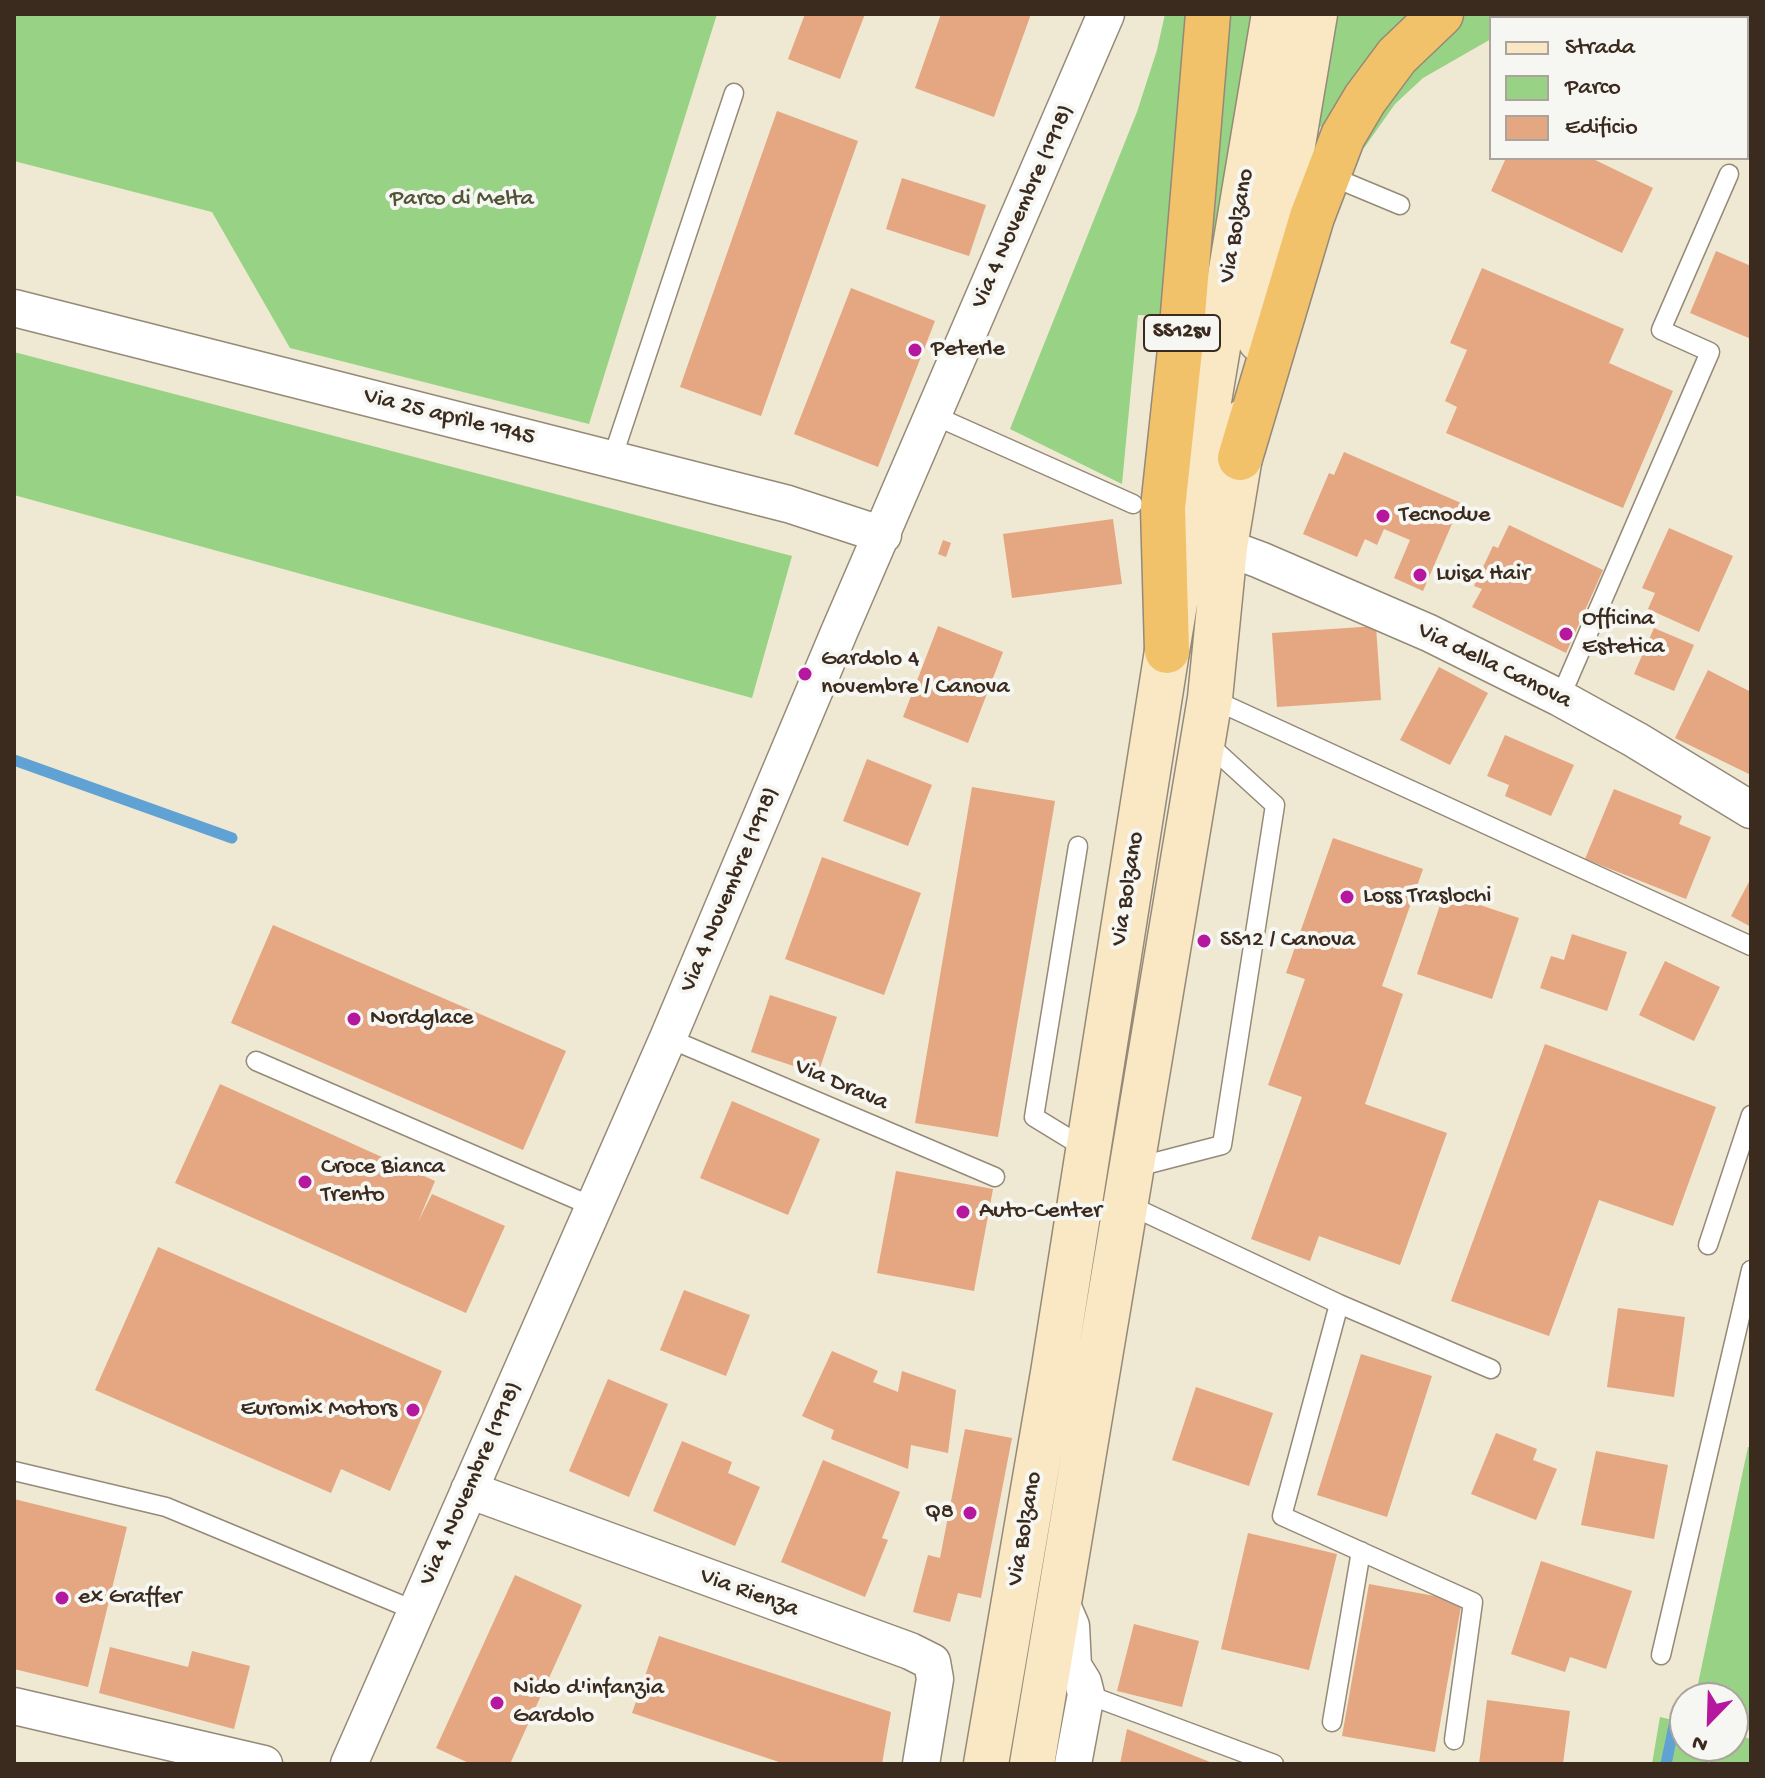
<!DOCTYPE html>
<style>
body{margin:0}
#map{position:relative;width:1765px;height:1778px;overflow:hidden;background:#efe8d2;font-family:"Gochi Hand",sans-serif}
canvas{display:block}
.frame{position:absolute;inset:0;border:16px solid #3b2a1e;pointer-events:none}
.legend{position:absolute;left:1489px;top:16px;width:260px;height:144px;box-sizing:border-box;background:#f6f6f2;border:2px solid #aba49d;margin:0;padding:10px 14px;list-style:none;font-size:24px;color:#3b2a1e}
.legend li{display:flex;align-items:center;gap:16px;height:40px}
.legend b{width:40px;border:2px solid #aba49d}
.north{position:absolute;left:1669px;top:1682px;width:80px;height:80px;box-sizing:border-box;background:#f6f6f2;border:2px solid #aba49d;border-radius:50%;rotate:203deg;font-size:22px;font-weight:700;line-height:32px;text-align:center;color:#3b2a1e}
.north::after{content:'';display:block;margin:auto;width:28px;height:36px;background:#b5179e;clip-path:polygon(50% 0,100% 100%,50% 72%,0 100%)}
</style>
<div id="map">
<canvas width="1765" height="1778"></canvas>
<div class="frame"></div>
<ul class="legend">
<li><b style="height:10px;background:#fae7c3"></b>Strada</li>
<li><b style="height:22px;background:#97d285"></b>Parco</li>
<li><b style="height:22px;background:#e5a682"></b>Edificio</li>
</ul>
<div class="north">N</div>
</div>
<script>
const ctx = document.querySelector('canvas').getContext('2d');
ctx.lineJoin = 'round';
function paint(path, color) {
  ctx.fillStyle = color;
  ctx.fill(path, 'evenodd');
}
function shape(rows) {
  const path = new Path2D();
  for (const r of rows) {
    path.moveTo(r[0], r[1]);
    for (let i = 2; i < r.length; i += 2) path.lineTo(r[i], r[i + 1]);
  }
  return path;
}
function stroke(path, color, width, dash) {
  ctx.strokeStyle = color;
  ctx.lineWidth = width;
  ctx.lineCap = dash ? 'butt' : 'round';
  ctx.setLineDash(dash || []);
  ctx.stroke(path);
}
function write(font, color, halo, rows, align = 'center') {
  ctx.font = font + ' "Gochi Hand",sans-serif';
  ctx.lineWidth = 8;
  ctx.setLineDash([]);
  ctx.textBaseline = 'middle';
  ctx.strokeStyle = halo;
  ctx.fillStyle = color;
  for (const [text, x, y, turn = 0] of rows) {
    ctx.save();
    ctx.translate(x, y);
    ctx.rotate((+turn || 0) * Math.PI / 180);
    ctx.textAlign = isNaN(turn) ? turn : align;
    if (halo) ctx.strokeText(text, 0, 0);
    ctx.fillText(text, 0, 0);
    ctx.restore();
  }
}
paint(shape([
 [14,14,717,14,589,424,290,348,212,212,14,161],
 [1165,14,1188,14,1163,316,1138,315,1122,484,1010,429,1137,112,1157,50],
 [1226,14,1255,14,1204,319],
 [1336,14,1409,14,1328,124,1318,128],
 [1465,14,1534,14,1527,18,1491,18,1491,39,1423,78,1395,104,1364,148,1359,144,1385,97],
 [14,352,792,556,752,698,14,495],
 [1748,1447,1751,1447,1751,1731,1733,1727,1733,1698,1695,1698],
 [1660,1717,1685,1723,1685,1746,1733,1746,1733,1734,1751,1739,1751,1764,1652,1764]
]), '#97d285');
stroke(shape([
 [14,760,232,838],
 [1666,1764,1675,1721]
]), '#61a2d4', 11);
paint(shape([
 [805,14,865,14,840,79,788,59],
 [941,14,1031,14,994,117,915,88],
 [777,111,858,141,761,416,680,387],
 [1506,158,1591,158,1653,188,1622,253,1491,191],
 [902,178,986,205,969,256,886,229],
 [1716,251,1751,266,1751,339,1690,313],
 [1482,268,1624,329,1609,363,1673,391,1623,508,1446,433,1457,407,1445,401,1467,350,1450,343],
 [851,288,935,321,878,467,794,434],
 [1344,452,1461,503,1423,591,1394,578,1410,540,1384,529,1377,545,1365,539,1357,557,1303,534,1329,473,1334,475],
 [1113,519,1122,584,1012,598,1003,534],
 [1509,525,1603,570,1566,653,1472,607,1482,589,1474,586,1493,546,1498,548],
 [1669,528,1733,556,1699,632,1648,609,1655,593,1642,588],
 [943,540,951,543,946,557,938,554],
 [938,626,1003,652,968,743,903,717],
 [1376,626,1381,700,1277,707,1272,633],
 [1654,628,1694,645,1674,691,1634,674],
 [1439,667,1488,693,1450,765,1400,740],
 [1708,670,1751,692,1751,775,1675,738],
 [1505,735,1574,765,1551,816,1505,796,1509,785,1487,776],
 [867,759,932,785,908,846,843,821],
 [972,787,1055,801,998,1137,915,1123],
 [1614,789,1682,816,1679,824,1711,837,1686,899,1585,859],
 [1333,838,1423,869,1382,986,1403,994,1365,1104,1447,1133,1400,1265,1319,1236,1310,1261,1251,1239,1302,1097,1268,1085,1305,979,1286,973],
 [822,857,921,893,884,995,785,959],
 [1751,878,1751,927,1731,916],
 [1444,893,1519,918,1492,999,1417,974],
 [273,925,566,1051,523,1150,231,1023],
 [1572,934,1627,952,1607,1011,1540,988,1551,956,1564,960],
 [1665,961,1720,987,1694,1041,1639,1015],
 [770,995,837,1017,818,1074,751,1052],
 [1545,1044,1716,1107,1673,1226,1599,1200,1549,1336,1451,1301],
 [220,1084,435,1181,418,1222,432,1194,505,1226,466,1313,175,1183],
 [732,1101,820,1139,788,1215,700,1178],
 [896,1171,993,1189,974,1291,877,1273],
 [158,1247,442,1371,390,1491,341,1469,331,1493,95,1390],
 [684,1290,750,1315,726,1376,660,1350],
 [1618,1308,1685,1317,1674,1397,1607,1387],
 [832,1351,878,1371,873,1382,898,1392,902,1371,956,1390,948,1453,911,1445,908,1469,831,1439,834,1430,802,1416],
 [1361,1354,1432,1376,1387,1517,1317,1495],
 [608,1379,668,1404,629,1497,569,1471],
 [1196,1387,1273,1413,1249,1486,1172,1460],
 [965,1429,1012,1438,981,1598,958,1593,950,1622,913,1612,928,1555,940,1558],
 [1496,1433,1537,1449,1533,1460,1557,1469,1536,1520,1471,1494],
 [682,1441,732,1462,728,1473,760,1487,735,1546,653,1511],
 [1596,1451,1668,1465,1654,1539,1581,1525],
 [823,1460,900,1492,882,1538,888,1540,865,1597,781,1562],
 [14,1499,127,1527,88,1687,14,1669],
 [1248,1533,1337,1554,1309,1670,1221,1649],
 [1541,1561,1632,1591,1606,1669,1570,1657,1565,1672,1511,1654],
 [515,1575,582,1605,510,1764,471,1764,436,1748],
 [1369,1584,1462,1601,1435,1752,1342,1736],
 [1134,1624,1199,1641,1182,1707,1117,1691],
 [659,1636,891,1712,882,1764,785,1764,632,1713],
 [110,1647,188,1667,192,1651,250,1666,234,1729,99,1693],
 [1487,1700,1570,1711,1563,1764,1479,1764],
 [1127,1729,1215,1764,1120,1764]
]), '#e5a682');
const service = shape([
 [1328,175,1400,205],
 [933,415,1133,504],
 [612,459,734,93],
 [1210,698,1751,946],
 [1560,698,1710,352,1661,330,1729,174],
 [1078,846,1034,1117,1088,1150],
 [668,1038,995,1177],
 [256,1061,594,1207],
 [1133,1168,1222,1145,1275,805,1206,742],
 [1127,1204,1339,1304,1491,1369],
 [1708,1245,1751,1115],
 [1339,1304,1282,1516,1473,1602,1454,1740],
 [14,1471,166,1507,416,1611],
 [1661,1655,1751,1270],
 [1086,1694,1274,1764],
 [1332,1722,1361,1551]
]);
const minor = shape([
 [14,308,788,504,883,535],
 [1225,547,1260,560,1429,633,1560,698,1636,740,1751,810],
 [469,1490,910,1651,932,1662,935,1679,921,1764],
 [1065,1612,1071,1626,1073,1666,1083,1682,1086,1694,1073,1764],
 [14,1706,264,1764],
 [349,1764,668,1038,840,630,1106,14]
]);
const secondary = shape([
 [1260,340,1315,14],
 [986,1764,1053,1373,1167,651,1274,14],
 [1032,1764,1210,698,1225,547,1246,420]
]);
const trunk = shape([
 [1240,458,1312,217,1343,136,1365,99,1397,56,1441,14],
 [1167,651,1163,508,1180,350,1208,14]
]);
stroke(service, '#958978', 21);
stroke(minor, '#958978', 39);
stroke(secondary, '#958978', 47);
stroke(trunk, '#958978', 47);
stroke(service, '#fff', 18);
stroke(minor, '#fff', 36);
stroke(secondary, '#fae7c3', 44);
stroke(trunk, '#f2c26a', 44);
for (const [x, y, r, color] of [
 [915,350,8,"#b5179e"],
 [1383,516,8,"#b5179e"],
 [1420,575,8,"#b5179e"],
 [1566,634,8,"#b5179e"],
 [805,674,8,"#b5179e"],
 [1347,897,8,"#b5179e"],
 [1204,941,8,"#b5179e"],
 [354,1019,8,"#b5179e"],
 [305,1182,8,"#b5179e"],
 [963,1212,8,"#b5179e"],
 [413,1410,8,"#b5179e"],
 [970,1513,8,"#b5179e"],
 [62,1598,8,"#b5179e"],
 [497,1703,8,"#b5179e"]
]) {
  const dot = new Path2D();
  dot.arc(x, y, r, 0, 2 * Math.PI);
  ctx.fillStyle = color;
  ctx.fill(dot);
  stroke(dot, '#f6f6f2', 3);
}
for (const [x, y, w] of [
 [1182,333,76]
]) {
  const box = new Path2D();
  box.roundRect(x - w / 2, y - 18, w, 36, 6);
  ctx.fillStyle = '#f6f6f2';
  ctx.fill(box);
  stroke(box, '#3b2a1e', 2);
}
write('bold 22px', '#3b2a1e', null, [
 ["SS12sv",1182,333]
]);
write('24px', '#525438', '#f6f6f2', [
 ["Parco di Melta",462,200]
]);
write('24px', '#3b2a1e', '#f6f6f2', [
 ["Via 4 Novembre (1918)",1024,207,-66],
 ["Via Bolzano",1238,226,-80],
 ["Via 25 aprile 1945",449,418,14],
 ["Via della Canova",1494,667,26],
 ["Via Bolzano",1129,889,-81],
 ["Via 4 Novembre (1918)",731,890,-67],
 ["Via Drava",841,1086,23],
 ["Via 4 Novembre (1918)",472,1484,-66],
 ["Via Bolzano",1026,1529,-80],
 ["Via Rienza",749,1594,20]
]);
write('24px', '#3b2a1e', '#f6f6f2', [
 ["Peterle",931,350],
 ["Tecnodue",1399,516],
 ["Luisa Hair",1436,575],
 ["Officina",1582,620],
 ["Estetica",1582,648],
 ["Gardolo 4",821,660],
 ["novembre / Canova",821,688],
 ["Loss Traslochi",1363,897],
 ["SS12 / Canova",1220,941],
 ["Nordglace",370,1019],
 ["Croce Bianca",321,1168],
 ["Trento",321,1196],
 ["Auto-Center",979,1212],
 ["Euromix Motors",397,1410,"right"],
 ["Q8",954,1513,"right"],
 ["ex Graffer",78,1598],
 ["Nido d'infanzia",513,1689],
 ["Gardolo",513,1717]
], 'left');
</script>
